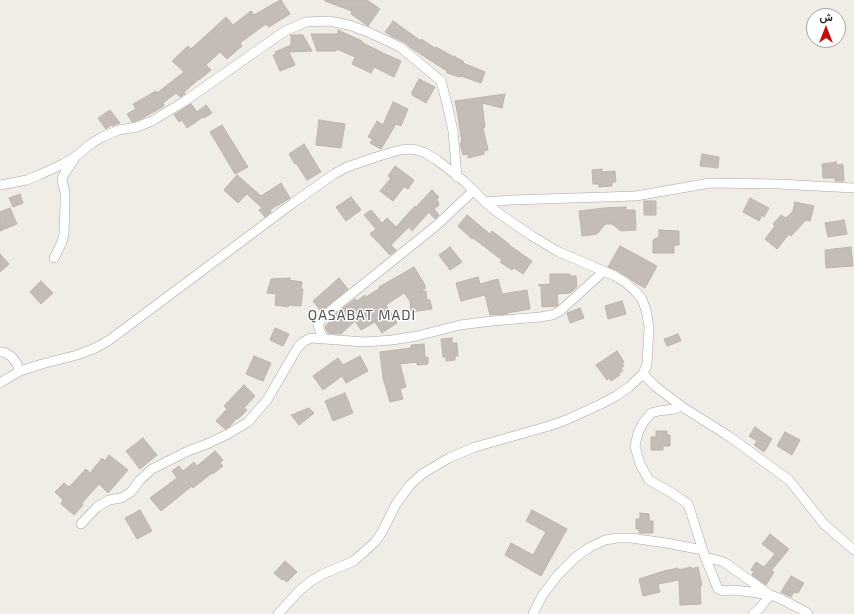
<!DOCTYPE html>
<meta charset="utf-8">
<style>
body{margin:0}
#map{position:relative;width:854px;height:614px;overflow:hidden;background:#f0ece6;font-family:"Exo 2",Vazirmatn,sans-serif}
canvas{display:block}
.north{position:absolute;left:806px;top:8px;width:40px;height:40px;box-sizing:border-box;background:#fff;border:1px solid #a5a5a5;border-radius:50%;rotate:0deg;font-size:11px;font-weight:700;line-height:16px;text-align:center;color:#1f1f1f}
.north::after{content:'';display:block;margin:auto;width:14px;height:18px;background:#c40b0c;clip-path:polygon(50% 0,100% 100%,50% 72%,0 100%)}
</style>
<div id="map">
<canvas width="854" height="614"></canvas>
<div class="north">ش</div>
</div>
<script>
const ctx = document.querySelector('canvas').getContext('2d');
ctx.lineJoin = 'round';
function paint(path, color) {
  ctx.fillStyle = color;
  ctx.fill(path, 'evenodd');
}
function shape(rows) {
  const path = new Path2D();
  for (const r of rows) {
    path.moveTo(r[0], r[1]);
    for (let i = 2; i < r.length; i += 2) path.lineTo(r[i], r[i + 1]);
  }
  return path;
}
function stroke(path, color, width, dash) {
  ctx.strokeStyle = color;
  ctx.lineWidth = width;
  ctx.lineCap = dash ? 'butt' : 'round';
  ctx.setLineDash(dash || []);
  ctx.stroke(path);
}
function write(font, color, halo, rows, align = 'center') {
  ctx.font = font + ' "Exo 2",sans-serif';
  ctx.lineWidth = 3;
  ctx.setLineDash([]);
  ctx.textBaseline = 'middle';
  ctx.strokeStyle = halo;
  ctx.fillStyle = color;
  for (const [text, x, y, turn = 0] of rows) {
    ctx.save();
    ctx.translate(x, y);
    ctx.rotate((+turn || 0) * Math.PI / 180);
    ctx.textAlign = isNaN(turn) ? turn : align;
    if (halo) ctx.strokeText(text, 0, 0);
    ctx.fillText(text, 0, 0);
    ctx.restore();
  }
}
const building = shape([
 [280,0,281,0,290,14,269,27,266,24,240,43,242,46,227,59,220,52,206,65,211,70,199,80,199,79,184,92,185,94,180,97,176,93,163,103,164,106,141,119,132,122,127,114,136,109,133,104,156,91,157,93,184,72,172,61,188,46,191,49,226,17,233,25,251,11,254,15,280,0],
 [325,0,367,0,380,9,368,26,351,14,352,11,325,1,325,0],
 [393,21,421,41,421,39,435,48,436,47,454,57,454,56,464,62,463,63,485,72,481,83,461,76,460,77,447,73,447,71,411,48,404,42,393,37,385,32,393,21],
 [338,30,362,41,361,42,385,54,401,61,394,77,374,67,371,73,352,64,355,57,337,49,336,51,317,51,311,34,338,34,338,30],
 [291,35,303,35,312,51,289,52,295,65,280,71,273,55,279,53,275,53,275,52,291,45,291,35],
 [419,79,435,87,426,103,412,95,412,92,419,79],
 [505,94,502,108,482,103,485,127,483,128,488,150,484,151,484,154,468,158,468,154,463,155,460,143,462,143,458,116,455,101,505,94],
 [393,102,408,109,401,126,396,124,381,149,370,143,373,139,368,137,377,121,383,125,393,102],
 [191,104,197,112,206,105,212,113,204,118,203,117,187,128,182,120,179,122,174,115,191,104],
 [110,110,120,123,112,126,111,125,106,129,98,118,110,110],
 [319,120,345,124,341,148,316,145,319,120],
 [222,125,248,167,235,174,210,132,222,125],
 [304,144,321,172,307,180,296,163,295,164,289,154,304,144],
 [702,154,719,157,718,168,700,166,702,154],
 [836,162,837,165,843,164,844,181,835,181,835,178,823,178,822,164,836,162],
 [395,166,414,180,408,189,404,187,393,201,380,191,391,178,388,176,395,166],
 [602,169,602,172,615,171,616,182,612,182,612,186,599,187,599,184,593,184,592,170,602,169],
 [237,175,261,196,281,183,290,198,270,210,271,212,265,217,259,210,262,208,247,194,238,203,224,190,237,175],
 [432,190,439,197,437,199,439,205,434,209,439,215,435,219,429,212,412,231,409,227,391,245,396,250,390,255,370,234,376,229,364,215,371,210,382,223,387,218,396,227,415,206,416,207,432,190],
 [20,194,23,203,13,207,9,198,20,194],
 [351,197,361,210,346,221,336,207,351,197],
 [750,198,769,208,764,217,762,215,759,221,743,212,750,198],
 [644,201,656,201,656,215,644,215,644,201],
 [795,202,814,206,810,221,806,220,791,236,789,234,777,249,765,239,775,226,773,224,781,215,786,218,793,211,795,202],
 [626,207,626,210,635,210,636,230,621,231,612,224,605,224,598,233,596,233,597,234,582,236,579,211,604,208,626,207],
 [10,208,17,224,0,231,0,212,10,208],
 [467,215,490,234,492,231,509,244,509,245,532,261,523,274,514,268,512,270,500,262,502,260,473,238,472,239,458,226,467,215],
 [844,220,847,234,828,237,825,223,844,220],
 [659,230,679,231,679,245,674,245,674,253,653,253,653,240,659,237,659,230],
 [620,246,657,266,645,288,636,283,628,277,618,271,608,267,620,246],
 [450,247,462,262,450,270,439,255,450,247],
 [851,247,853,266,826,268,825,250,851,247],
 [0,254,9,264,0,272,0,254],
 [414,267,425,285,425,289,420,292,426,291,427,300,430,300,432,309,411,312,410,301,404,293,386,305,397,323,382,333,375,322,361,330,355,321,341,334,328,333,325,327,330,321,329,320,329,319,355,299,357,301,365,295,366,297,380,288,379,287,414,267],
 [550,274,570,274,570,276,576,276,577,287,575,287,575,289,570,293,557,294,558,305,557,306,542,307,541,288,542,287,538,285,550,284,550,274],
 [478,277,480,284,498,279,502,294,527,290,530,309,507,313,508,314,490,315,485,295,461,301,456,283,478,277],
 [290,278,289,280,302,282,301,289,303,289,301,306,289,305,288,307,275,305,276,294,267,293,271,279,290,278],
 [339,278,348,289,321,311,313,301,339,278],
 [41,281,53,293,41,304,30,292,41,281],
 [622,301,626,314,608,319,605,306,622,301],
 [580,308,584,318,570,323,567,313,580,308],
 [275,328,289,334,283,346,270,340,275,328],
 [678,334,681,341,667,346,664,339,678,334],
 [452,338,452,343,457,343,458,356,455,356,455,360,446,361,446,357,443,357,441,339,452,338],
 [424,344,425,357,428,357,428,364,417,365,417,362,400,364,406,387,400,389,403,399,390,402,383,378,380,352,411,348,411,345,424,344],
 [617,351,624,362,622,363,624,366,621,368,623,371,619,373,620,375,611,381,609,378,607,380,596,365,617,351],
 [254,356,271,363,263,381,246,374,254,356],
 [360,356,368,371,346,383,342,376,323,390,313,376,338,358,343,365,360,356],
 [244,385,255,396,244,408,247,410,238,419,237,418,229,427,225,429,216,421,227,409,224,406,244,385],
 [345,393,353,413,333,421,325,401,345,393],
 [309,408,314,413,299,425,291,415,309,408],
 [755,427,772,439,764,452,754,445,757,441,749,436,755,427],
 [656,431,667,431,667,435,670,435,670,446,663,446,663,450,651,450,651,437,656,437,656,431],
 [785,432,800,440,792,455,777,446,785,432],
 [143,438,157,455,140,469,126,451,143,438],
 [215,451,223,460,220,463,223,466,213,474,212,473,193,488,192,486,161,511,150,498,177,478,172,471,179,466,183,471,194,462,197,466,215,451],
 [109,455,128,470,108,493,99,484,82,503,83,505,74,515,61,504,63,500,55,492,64,483,69,487,86,469,90,473,102,458,105,461,109,455],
 [140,510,152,531,137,539,125,518,140,510],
 [532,510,567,529,541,576,505,555,511,543,533,555,546,532,526,521,532,510],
 [640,513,649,514,649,521,653,521,653,533,639,533,639,529,636,529,636,519,640,519,640,513],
 [770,534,789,549,771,571,774,572,766,585,752,575,754,571,751,570,756,562,764,567,775,554,762,544,770,534],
 [285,561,297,572,287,582,283,579,282,580,274,573,285,561],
 [691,567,691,569,698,567,702,585,700,586,701,604,680,605,679,580,658,584,660,592,643,596,639,579,664,571,678,568,679,570,691,567],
 [791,576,804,583,798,593,794,592,791,597,781,592,791,576]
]);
paint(building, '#c4bcb6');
stroke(building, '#c0b3a9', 1);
const street = shape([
 [0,185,27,180,39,175,63,164,75,157,92,143,102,137,119,130,137,127,152,121,185,101,285,31,306,22,329,21,349,25,368,32,400,47,441,81,447,104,453,131,457,177],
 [485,202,512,200,636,196,710,183,778,184,854,188],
 [54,258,62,242,64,234,65,203,65,192,62,180,63,176,74,159],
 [324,339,321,334,318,325,325,315,437,225,473,191],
 [0,352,4,352,12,357,17,364,20,371],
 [643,374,655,386,681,406,730,437,789,480,824,524,854,550],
 [0,383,20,371,42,364,77,355,93,349,108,341,293,203,334,174,347,167,376,157,400,150,410,149,417,150,425,153,437,160,465,182,485,202,497,212,532,236,557,251,615,276,625,282,634,290,642,299,646,310,649,327,647,364,643,374,629,387,616,396,601,404,566,420,549,426,475,447,449,458,422,474,410,485,396,504,382,532,375,542,354,561,323,574,311,581,299,591,278,614],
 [681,406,674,409,659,411,651,413,643,423,638,433,635,446,640,464,649,480,672,493,688,504,691,513,705,557,724,562,770,595,779,598,806,612,808,614],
 [81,524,97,507,109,500,121,498,131,492,140,480,152,469,188,451,207,444,228,434,248,422,267,400,298,347,303,342,311,338,365,342,392,340,417,336,460,325,492,321,540,317,552,315,560,311,604,271],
 [705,557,718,589,724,591,734,590,751,592,770,595,759,609,753,614],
 [533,614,542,596,557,576,577,556,590,547,605,540,618,538,631,538,666,543,703,550]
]);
stroke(street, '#a6a6a6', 10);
stroke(street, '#fff', 9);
ctx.letterSpacing = '1px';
write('14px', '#525252', '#fff', [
 ["QASABAT MADI",362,315]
]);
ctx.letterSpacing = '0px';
</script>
